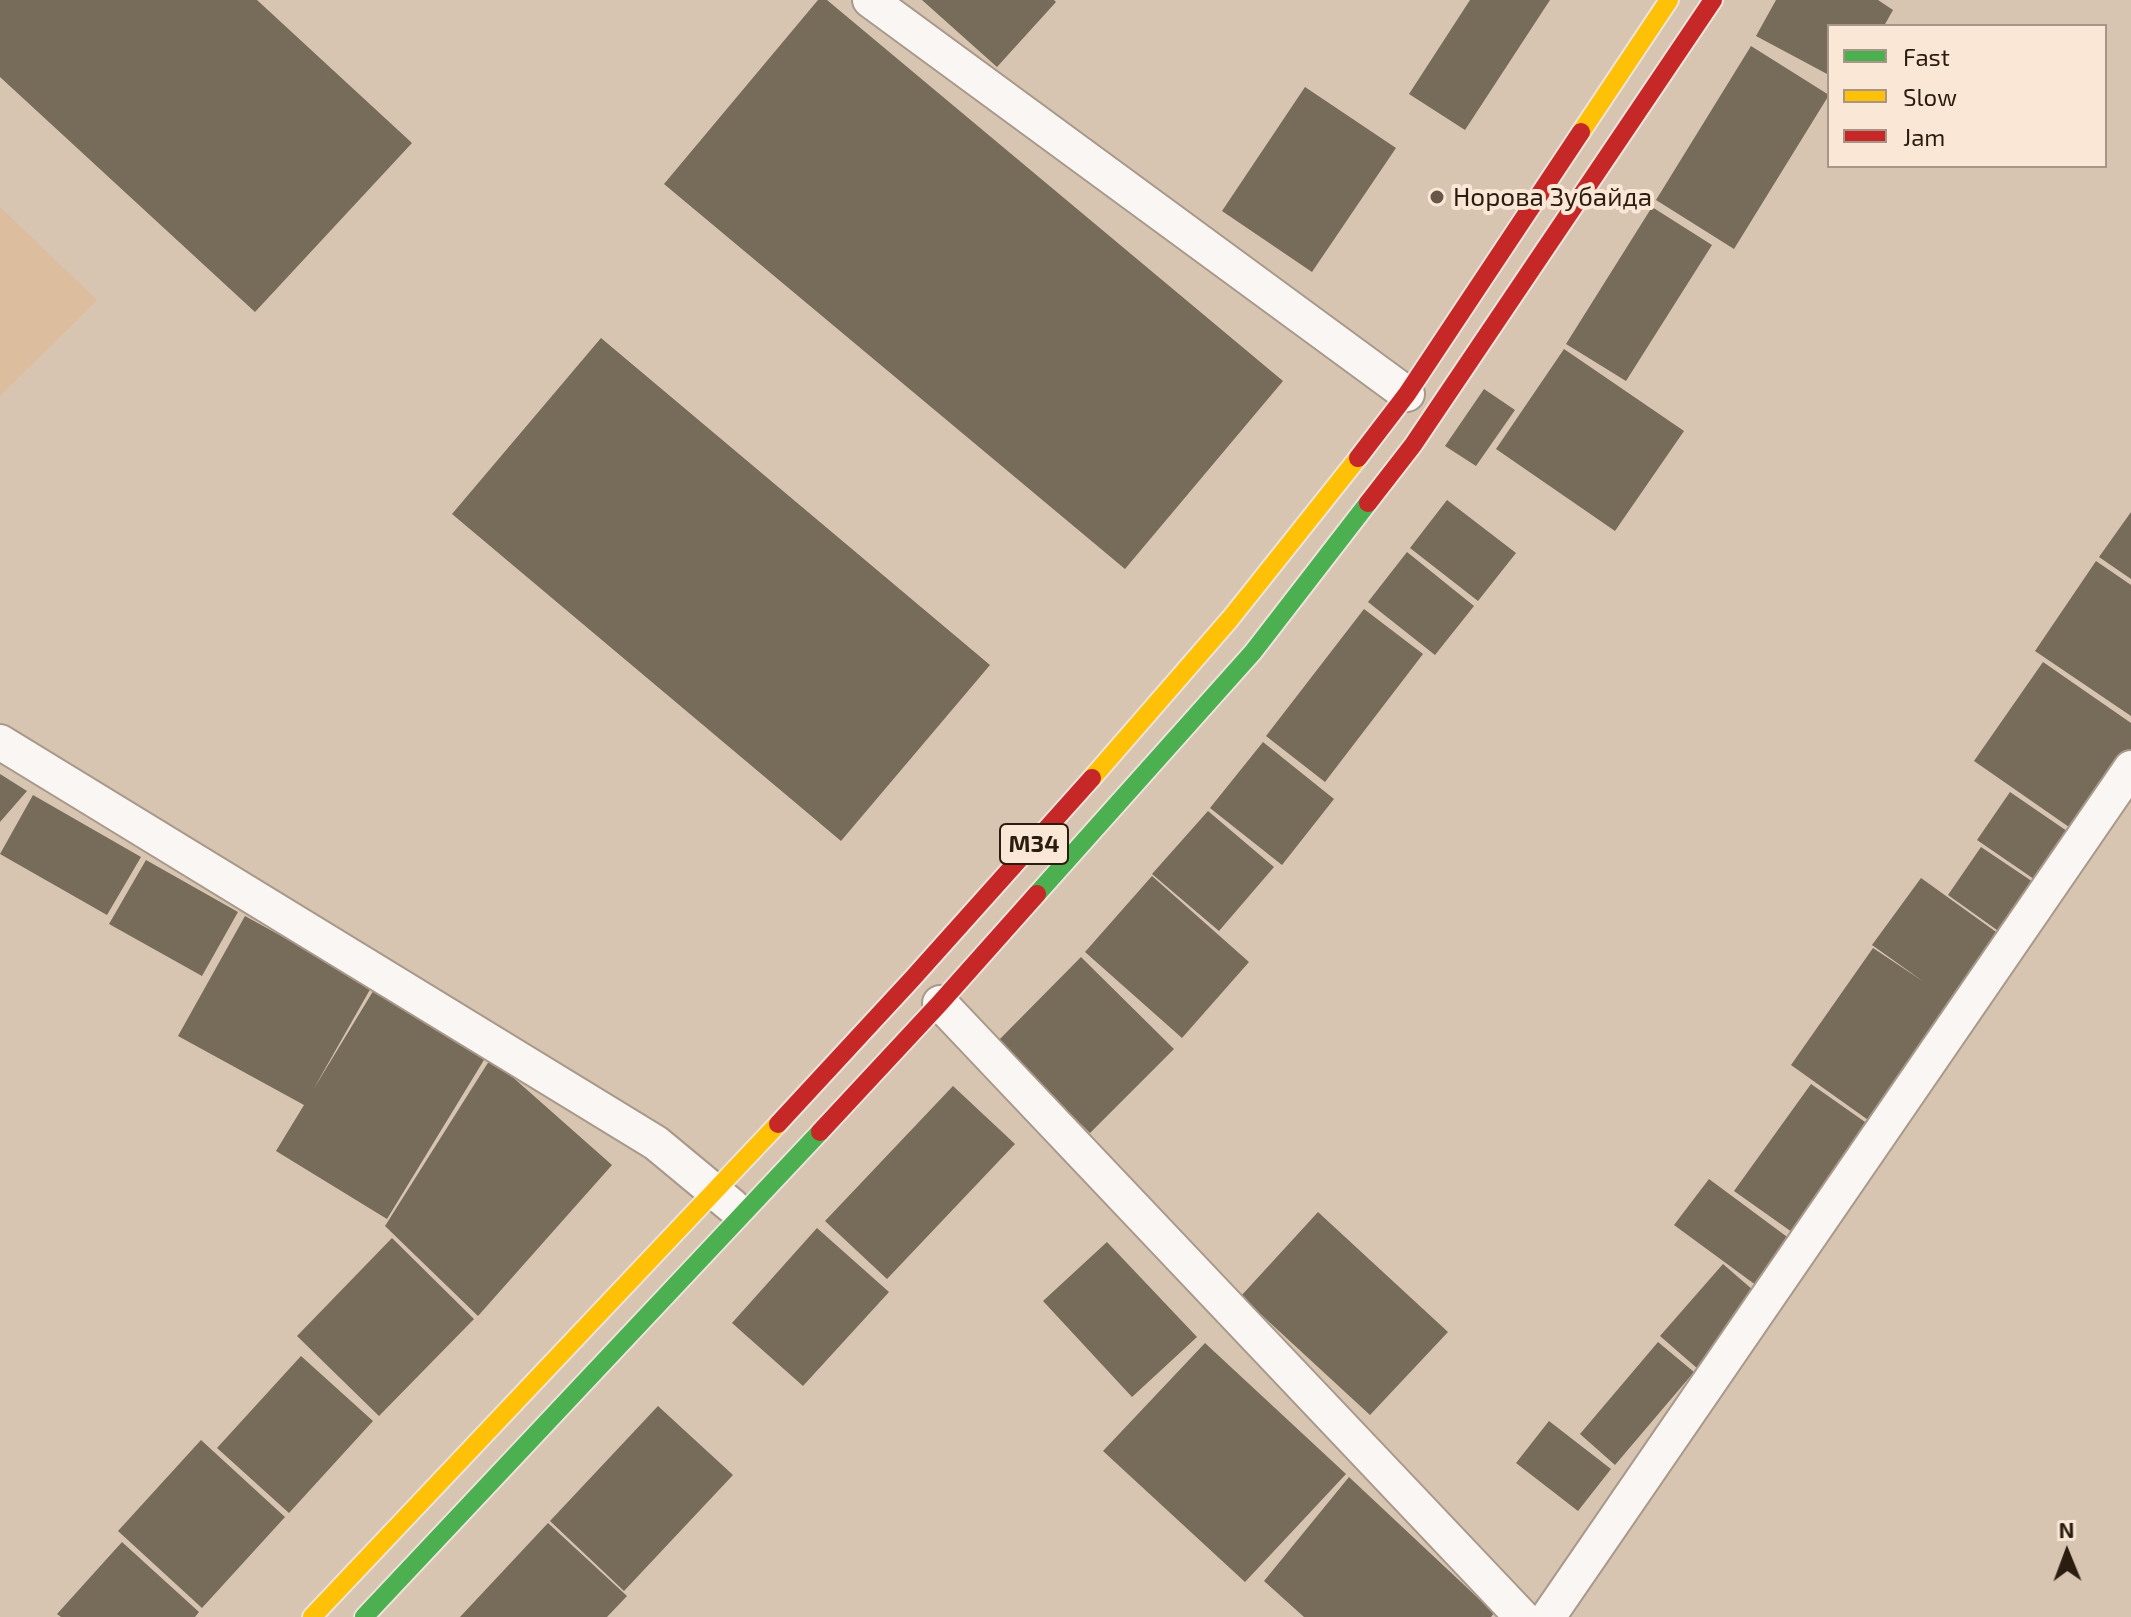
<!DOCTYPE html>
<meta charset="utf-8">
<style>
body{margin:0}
#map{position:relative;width:2131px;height:1617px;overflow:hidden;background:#d7c4b1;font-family:"Exo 2",sans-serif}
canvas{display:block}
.legend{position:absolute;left:1827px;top:24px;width:280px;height:144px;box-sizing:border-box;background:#fae7d6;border:2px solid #a79687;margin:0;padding:10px 14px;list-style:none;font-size:24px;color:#2a1d10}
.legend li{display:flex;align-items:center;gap:16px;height:40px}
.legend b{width:40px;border:2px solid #a79687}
.north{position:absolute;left:2027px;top:1513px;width:80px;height:80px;-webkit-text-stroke:6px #fae7d6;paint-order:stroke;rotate:359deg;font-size:22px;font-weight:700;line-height:32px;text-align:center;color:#2a1d10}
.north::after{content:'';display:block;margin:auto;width:28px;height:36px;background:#2a1d10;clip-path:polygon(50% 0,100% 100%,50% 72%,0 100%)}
</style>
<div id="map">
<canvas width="2131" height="1617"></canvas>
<ul class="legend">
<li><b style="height:10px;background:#4caf50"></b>Fast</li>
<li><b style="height:10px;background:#ffc107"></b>Slow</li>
<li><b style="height:10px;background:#c62828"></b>Jam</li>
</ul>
<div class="north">N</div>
</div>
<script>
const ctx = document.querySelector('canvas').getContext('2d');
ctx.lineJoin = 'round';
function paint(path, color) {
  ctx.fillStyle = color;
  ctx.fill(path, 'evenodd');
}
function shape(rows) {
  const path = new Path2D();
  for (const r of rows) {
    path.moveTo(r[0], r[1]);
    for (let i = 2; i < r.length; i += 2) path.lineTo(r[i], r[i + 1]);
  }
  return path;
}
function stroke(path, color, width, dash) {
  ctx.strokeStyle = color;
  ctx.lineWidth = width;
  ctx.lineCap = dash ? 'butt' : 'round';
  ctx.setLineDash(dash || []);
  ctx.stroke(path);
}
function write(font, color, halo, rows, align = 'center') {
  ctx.font = font + ' "Exo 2",sans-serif';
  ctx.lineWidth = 8;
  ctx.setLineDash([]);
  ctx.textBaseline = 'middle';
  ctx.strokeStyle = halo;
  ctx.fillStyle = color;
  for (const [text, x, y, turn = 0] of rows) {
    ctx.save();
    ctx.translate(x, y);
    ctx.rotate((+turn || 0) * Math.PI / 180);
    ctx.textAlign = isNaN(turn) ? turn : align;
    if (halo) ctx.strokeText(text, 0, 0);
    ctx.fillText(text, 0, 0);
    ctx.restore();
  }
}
paint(shape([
 [0,207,97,300,0,396]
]), '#dcbd9e');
paint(shape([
 [0,0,257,0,412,143,255,312,0,77],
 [818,0,827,0,1283,381,1125,569,664,184],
 [922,0,1054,0,1056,2,997,67],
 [1470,0,1550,0,1465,130,1409,94],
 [1776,0,1878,0,1893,10,1884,26,1829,26,1829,75,1756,36],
 [1751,46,1829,95,1734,249,1656,200],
 [1305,87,1396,148,1312,272,1222,211],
 [1652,207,1712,245,1626,381,1566,344],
 [601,338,990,665,841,841,452,514],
 [1564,349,1684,431,1615,531,1496,449],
 [1484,389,1515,410,1476,466,1445,446],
 [1447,500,1516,553,1478,601,1410,548],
 [2131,512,2131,579,2099,557],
 [1407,552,1474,606,1435,655,1368,602],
 [2096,561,2131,585,2131,716,2035,651],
 [1364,609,1423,654,1325,782,1266,736],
 [2043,662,2131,723,2131,765,2082,836,1974,761],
 [1263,742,1334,799,1282,865,1210,808],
 [0,774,27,791,0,822],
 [2010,792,2080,840,2047,888,1977,840],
 [33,795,141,857,107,915,0,854],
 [1208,811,1274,867,1219,931,1152,874],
 [1981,847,2045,890,2011,940,1948,895],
 [146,860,238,912,202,976,109,924],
 [1152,876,1249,962,1182,1038,1085,952],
 [1921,878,2010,942,1878,1127,1791,1065,1873,948,1924,982,1872,945],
 [245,916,372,986,313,1090,375,988,487,1055,387,1219,276,1151,304,1105,178,1036],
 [1081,957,1174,1049,1090,1133,997,1042],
 [491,1058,612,1165,478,1316,385,1226],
 [1811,1084,1875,1129,1799,1237,1734,1191],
 [953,1086,1015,1144,887,1279,825,1221],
 [1709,1179,1798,1245,1764,1291,1674,1225],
 [1318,1212,1448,1332,1370,1415,1241,1296],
 [817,1228,889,1292,803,1386,732,1323],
 [392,1238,474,1319,379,1416,297,1336],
 [1107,1242,1197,1337,1132,1397,1043,1301],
 [1723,1264,1761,1297,1698,1369,1660,1336],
 [1658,1342,1694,1372,1615,1465,1580,1434],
 [1205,1343,1346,1474,1245,1582,1103,1451],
 [301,1356,373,1421,289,1513,217,1448],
 [658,1406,733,1475,624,1591,550,1521],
 [1549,1421,1611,1469,1578,1511,1516,1463],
 [201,1440,285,1517,202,1608,118,1531],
 [1349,1477,1494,1613,1491,1617,1304,1617,1264,1581],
 [548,1523,627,1596,607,1617,460,1617],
 [122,1542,199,1612,195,1617,61,1617,57,1614]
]), '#776b5a');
const street = shape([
 [870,0,1407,394],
 [0,742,656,1143,732,1206],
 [940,1003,1522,1617],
 [1548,1617,2131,768]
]);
const fast = shape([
 [1037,894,1253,652,1368,503],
 [364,1617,820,1132]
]);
const slow = shape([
 [1581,132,1669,0],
 [1092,778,1230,619,1358,458],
 [312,1617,778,1124]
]);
const jam = shape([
 [1358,458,1407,394,1581,132],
 [1368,503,1413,445,1713,0],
 [778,1124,913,978,1092,778],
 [820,1132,940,1003,1037,894]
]);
stroke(street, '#a8998a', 38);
stroke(fast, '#ede4dc', 22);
stroke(slow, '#ede4dc', 22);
stroke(jam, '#ede4dc', 22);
stroke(street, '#f9f6f3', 34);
stroke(fast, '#4caf50', 18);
stroke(slow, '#ffc107', 18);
stroke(jam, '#c62828', 18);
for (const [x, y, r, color] of [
 [1437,197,8,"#675748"]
]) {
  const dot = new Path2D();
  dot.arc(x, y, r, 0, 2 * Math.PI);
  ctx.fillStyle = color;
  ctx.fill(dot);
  stroke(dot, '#fae7d6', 3);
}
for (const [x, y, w] of [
 [1034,844,68]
]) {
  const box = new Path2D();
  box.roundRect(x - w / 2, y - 20, w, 40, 6);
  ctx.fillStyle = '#fae7d6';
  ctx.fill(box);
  stroke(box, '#2a1d10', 2);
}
write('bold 24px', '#2a1d10', null, [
 ["M34",1034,844]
]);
write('26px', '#2a1d10', '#fae7d6', [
 ["Норова Зубайда",1453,197]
], 'left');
</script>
